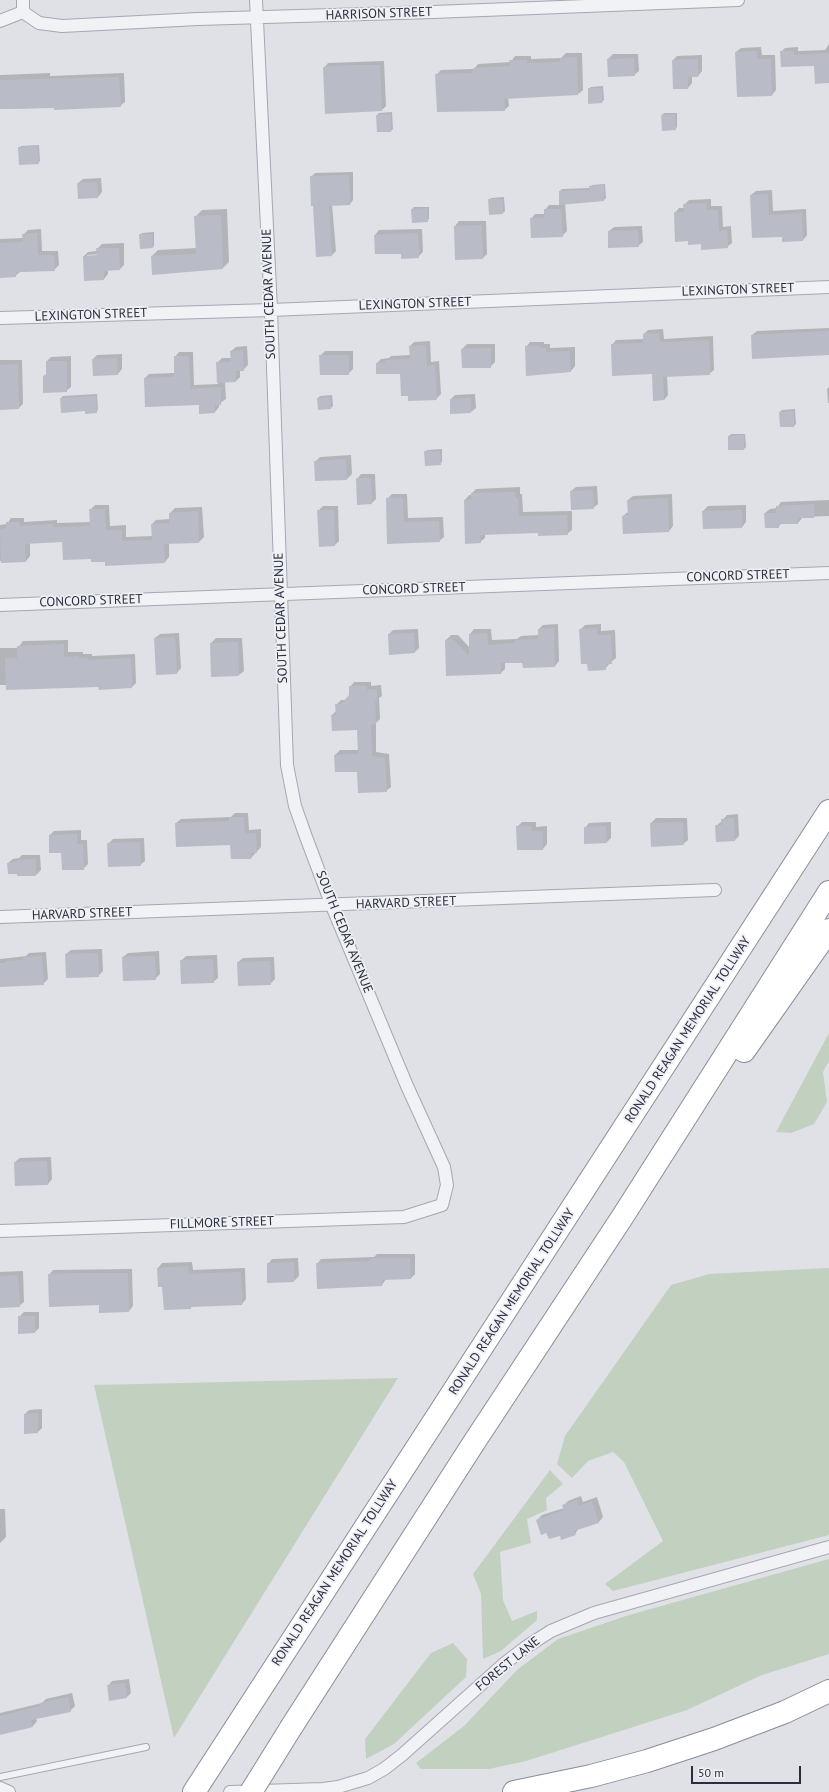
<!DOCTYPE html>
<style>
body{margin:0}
#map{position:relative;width:829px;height:1792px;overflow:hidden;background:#dfe1e7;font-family:"PT Sans",sans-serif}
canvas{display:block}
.scale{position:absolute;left:691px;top:1766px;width:110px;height:18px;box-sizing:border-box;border:2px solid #292d3d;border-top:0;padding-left:5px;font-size:12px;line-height:14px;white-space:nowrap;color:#292d3d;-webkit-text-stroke:3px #eef0f5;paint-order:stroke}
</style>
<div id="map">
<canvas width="829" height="1792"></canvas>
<div class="scale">50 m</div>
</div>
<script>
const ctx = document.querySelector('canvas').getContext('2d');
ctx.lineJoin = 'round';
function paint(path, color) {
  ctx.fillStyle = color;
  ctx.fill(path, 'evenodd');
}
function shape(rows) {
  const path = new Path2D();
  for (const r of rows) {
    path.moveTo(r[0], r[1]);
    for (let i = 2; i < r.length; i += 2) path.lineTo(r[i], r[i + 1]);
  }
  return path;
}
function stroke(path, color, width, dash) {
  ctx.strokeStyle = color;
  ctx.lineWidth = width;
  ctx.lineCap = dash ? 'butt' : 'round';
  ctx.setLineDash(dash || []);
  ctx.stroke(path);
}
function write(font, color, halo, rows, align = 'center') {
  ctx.font = font + ' "PT Sans",sans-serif';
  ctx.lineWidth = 3.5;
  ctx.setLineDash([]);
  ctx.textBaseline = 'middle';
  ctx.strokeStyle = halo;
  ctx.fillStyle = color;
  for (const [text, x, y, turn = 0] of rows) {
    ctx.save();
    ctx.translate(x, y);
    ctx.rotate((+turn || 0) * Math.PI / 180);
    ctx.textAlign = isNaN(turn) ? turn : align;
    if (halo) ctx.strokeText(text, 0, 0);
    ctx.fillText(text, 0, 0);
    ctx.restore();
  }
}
paint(shape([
 [829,1033,829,1061,823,1072,827,1102,814,1124,791,1133,776,1132],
 [829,1268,829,1535,613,1591,605,1584,663,1541,624,1462,613,1452,588,1461,572,1478,557,1464,565,1436,671,1285,709,1274],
 [398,1378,174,1738,94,1385],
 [550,1470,563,1484,546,1498,547,1510,527,1519,531,1543,500,1552,503,1600,512,1621,537,1611,537,1620,501,1651,483,1659,481,1594,473,1574],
 [829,1559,829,1654,762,1675,687,1710,526,1761,489,1769,421,1769,416,1763,464,1726,517,1670,558,1639,629,1615],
 [453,1643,467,1659,466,1677,394,1744,366,1759,365,1739,431,1653]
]), '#c2d0c0');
paint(shape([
 [829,44,829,82,815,65,781,52,785,48,798,47,798,51,825,50],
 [761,47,762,55,775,55,776,90,772,95,736,52,741,48],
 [566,53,582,53,583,90,578,94,508,97,509,106,504,110,436,75,441,70,474,69,478,64,511,62,515,56,531,56,531,59,561,58],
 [613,54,638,54,639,71,634,75,609,76,608,59],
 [702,55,702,71,698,76,692,76,692,83,688,88,673,60,677,56],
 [384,61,386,106,382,110,324,68,328,63],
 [50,73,50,76,124,73,125,102,120,106,0,109,0,75],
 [603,86,604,100,602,102,589,103,589,89,591,87],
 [392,112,393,129,391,131,378,131,377,115,379,113],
 [664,113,677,113,677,127,675,129,662,115],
 [39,145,40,161,38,163,19,148,21,146],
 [353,172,353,200,350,204,332,205,336,251,332,255,311,177,315,173],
 [101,178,102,192,98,197,78,183,83,179],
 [605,184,606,198,604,200,565,203,567,231,562,236,531,219,535,214,545,214,545,210,549,205,560,205,560,191,562,189,590,188,592,185],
 [772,190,773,211,806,209,807,235,803,240,783,236,751,195,756,191],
 [504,197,505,211,503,213,489,200,491,198],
 [711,199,711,206,722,206,723,227,731,226,732,243,727,247,689,240,675,213,679,208,684,208,684,205,689,200],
 [414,207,429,207,429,219,427,221,412,209],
 [227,209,229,262,223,268,152,274,152,256,158,250,197,248,196,216,202,210],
 [459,221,486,221,487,254,483,258,455,226],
 [642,226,643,242,638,246,609,231,614,227],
 [41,229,42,251,58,251,59,265,54,270,20,272,15,276,0,276,0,239,24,238,23,235,28,230],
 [422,229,423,252,418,257,402,253,375,235,379,230],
 [154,232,154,246,152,248,140,235,142,233],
 [124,243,124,265,120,269,108,270,108,274,104,279,84,256,88,252,97,251,97,249,102,244],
 [101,254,102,256,87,257,87,255],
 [829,328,829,354,752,335,757,331],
 [663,329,664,339,713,336,714,370,709,374,667,375,668,395,664,400,653,373,612,345,616,340,644,339,644,334,648,330],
 [430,341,431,362,439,361,441,394,436,399,401,373,377,363,381,359,389,358,391,356,410,355,410,346,414,342],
 [530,342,544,342,544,344,550,344,550,348,575,347,575,366,571,371,526,347],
 [467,344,495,344,495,362,490,367,462,349],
 [247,346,248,365,243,370,240,370,240,377,236,381,225,382,226,399,219,404,219,407,215,412,145,378,149,374,175,373,175,357,179,352,193,352,194,385,218,384,217,363,222,358,232,358,231,351,236,347],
 [325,351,353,351,353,369,348,374,320,356],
 [122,354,122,369,118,374,93,359,97,355],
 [71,356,71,387,66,391,44,376,47,373,47,361,51,357],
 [0,360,22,360,23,404,19,408,0,404],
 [829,387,829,403,828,403,827,389],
 [97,394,98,410,96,412,86,410,61,398,63,396],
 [475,394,476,408,471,412,451,399,455,395],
 [332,395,333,406,331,408,319,409,318,398,320,396],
 [795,409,796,424,794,426,780,412,782,410],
 [731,434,745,434,746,447,744,449,729,436],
 [442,449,442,462,440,464,425,452,427,450],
 [351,455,352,474,347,479,316,480,315,462,320,457],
 [361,474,375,474,376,499,372,503,357,479],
 [597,486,598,504,593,508,571,491,576,487],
 [520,487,520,494,522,494,523,512,572,511,572,530,567,534,539,532,485,534,485,538,480,542,465,500,469,495,472,495,472,493,476,489],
 [392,494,407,494,408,518,443,517,444,537,439,541,388,543,387,499],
 [672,494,673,526,669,531,623,516,628,512,628,500,633,496],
 [829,500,829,516,803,517,798,523,782,523,778,527,765,513,770,509,777,508,781,502],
 [95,505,109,505,110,526,126,525,126,537,152,536,152,524,156,520,170,519,170,513,175,508,202,507,204,537,199,542,169,543,169,557,165,562,106,561,92,558,63,541,30,543,30,556,26,561,0,561,0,525,7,524,11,518,24,518,24,522,57,520,57,523,91,522,90,510],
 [746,505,746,522,742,527,703,511,708,506],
 [323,506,338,506,339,541,335,545,318,511],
 [558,624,559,661,555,666,523,662,505,662,505,669,501,673,447,675,446,640,451,635,458,635,470,648,470,634,474,629,491,629,492,640,517,639,521,636,539,635,539,629,543,625],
 [601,624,601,631,615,630,616,658,610,663,605,669,580,630,585,625],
 [418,629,419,648,415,652,389,634,393,630],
 [179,633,181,668,177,673,155,638,160,634],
 [216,638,242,638,244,671,239,675,212,676,211,643],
 [68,640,68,652,83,652,83,654,92,654,92,656,135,654,136,683,132,687,99,686,0,685,0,648,18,648,23,641],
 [354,682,371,682,371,686,381,685,382,696,379,698,380,719,376,723,376,752,389,754,391,787,386,791,335,755,340,750,359,750,358,729,332,715,336,711,336,705,341,700,346,700,350,696,350,687],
 [235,813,248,813,249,830,261,829,261,847,251,858,231,844,176,823,181,819,231,817],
 [738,814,739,836,735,840,716,826,722,821,727,815],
 [656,818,687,818,688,840,683,844,652,846,651,823],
 [522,822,536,822,536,827,547,826,547,844,543,849,517,827],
 [611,822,611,838,607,842,585,828,589,823],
 [81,830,81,840,87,840,88,864,83,869,62,852,50,835,54,831],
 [144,838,145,861,140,865,108,844,113,839],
 [22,855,40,855,41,870,36,875,18,875,8,863,13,859,19,858],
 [102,949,103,971,98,976,66,954,71,950],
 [159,951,160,974,155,979,123,957,128,953],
 [46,952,48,979,43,984,0,986,0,959,26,956,29,953],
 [217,955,218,978,213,982,181,961,186,956],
 [274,957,275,979,270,984,238,962,243,958],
 [51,1157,52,1179,48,1184,15,1162,20,1158],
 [377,1254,415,1254,415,1274,411,1278,386,1279,382,1285,317,1264,321,1259,374,1257],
 [298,1258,299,1276,294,1281,268,1282,268,1264,272,1259],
 [192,1262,193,1270,245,1268,246,1299,242,1304,193,1306,190,1308,163,1286,159,1286,158,1268,162,1263],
 [132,1269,133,1306,129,1311,100,1303,49,1275,53,1270],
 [23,1271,24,1302,19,1306,0,1307,0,1272],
 [24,1312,39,1312,39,1328,35,1332,19,1317],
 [42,1409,42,1428,38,1432,25,1414,29,1410],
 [581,1496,583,1502,597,1497,603,1517,599,1522,579,1528,575,1534,561,1534,547,1532,537,1520,542,1515,564,1508,564,1505,568,1501],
 [0,1509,5,1509,6,1537,0,1543],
 [129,1679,131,1693,127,1697,108,1686,112,1681],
 [72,1693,75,1706,70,1711,36,1718,37,1721,33,1726,0,1734,0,1713,42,1703,46,1699]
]), '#0003');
paint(shape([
 [757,51,757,59,771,59,772,96,737,97,735,52],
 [780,51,794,51,794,55,829,53,829,83,815,84,814,66,781,67],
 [577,57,578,95,504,99,505,111,437,112,435,74,473,73,473,68,510,66,509,60,527,60,527,63,560,62,560,58],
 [634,58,635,76,608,77,607,59],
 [698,59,698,77,688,77,688,89,673,89,672,60],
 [353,65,380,65,382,111,325,114,323,67],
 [119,77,121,107,54,110,54,108,0,109,0,80],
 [588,88,602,88,602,103,588,104],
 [391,114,391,132,377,132,376,115],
 [675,114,676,130,662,131,661,115],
 [38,146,39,164,19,165,18,147],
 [349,175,350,205,329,206,332,256,316,257,313,206,311,206,310,176],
 [97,182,98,198,78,199,77,183],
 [604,185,604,201,559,205,559,191,589,190,589,186],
 [768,194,769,215,802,213,803,241,782,242,782,237,752,238,750,195],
 [488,199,503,199,503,214,489,215],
 [707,203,707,210,718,210,719,231,727,230,728,248,701,250,701,244,688,245,688,241,675,242,674,212,684,212,683,204],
 [427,208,428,222,412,223,411,209],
 [544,209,561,209,563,237,531,238,530,218,544,218],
 [221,215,223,269,152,275,151,256,196,254,194,216],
 [482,225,483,259,455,260,454,226],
 [638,230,639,247,608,248,608,231],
 [37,233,38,255,54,255,55,271,16,272,16,277,0,278,0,243,23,242,22,234],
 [418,233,419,258,401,259,401,254,375,254,374,235],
 [139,234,152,234,153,248,140,249],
 [96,248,119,248,120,270,104,271,104,280,84,281,83,256,97,255],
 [829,331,829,355,752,359,751,335],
 [659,333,660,342,709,340,710,375,663,377,664,400,653,401,652,374,612,376,611,344,643,343,643,334],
 [426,345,427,366,435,365,437,400,408,401,408,396,401,396,400,374,376,374,376,363,385,362,385,360,410,359,409,346],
 [525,346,540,346,540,348,546,348,546,352,570,351,571,372,526,376],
 [491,348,491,368,462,368,461,349],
 [243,350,244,371,236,371,236,382,217,383,216,362,231,362,230,351],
 [319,355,349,355,349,375,320,375],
 [174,356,189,356,190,389,221,387,221,405,215,405,215,413,199,414,199,405,145,407,144,378,174,377],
 [117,358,118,375,93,376,92,359],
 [46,361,67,361,67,392,43,393,43,376,46,375],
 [18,364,19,409,0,410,0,365],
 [96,396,97,413,85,414,85,411,61,413,60,398],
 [330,397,331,409,318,410,317,398],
 [471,398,471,413,450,414,450,399],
 [794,411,794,427,780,427,779,412],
 [744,435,744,450,728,450,728,436],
 [424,451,440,451,441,465,425,466],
 [346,459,347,480,315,481,314,461],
 [356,478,371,478,372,504,357,505],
 [593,490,594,509,571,510,570,491],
 [515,492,516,498,518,498,519,516,567,515,568,535,538,536,538,533,480,535,481,543,465,544,464,500,471,499,471,493],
 [386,498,403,498,404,522,439,521,440,542,387,544],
 [668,498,669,532,623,534,622,516,628,515,627,500],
 [814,504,814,518,799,518,798,524,779,524,779,528,765,528,764,513,776,513,776,506],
 [89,509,105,509,106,530,122,530,122,541,152,540,151,524,169,523,169,513,198,511,199,543,164,544,165,563,105,566,105,562,91,562,91,559,63,560,62,542,25,544,26,562,1,563,0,529,6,528,6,522,19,522,20,526,53,524,53,527,90,526],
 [317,510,334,510,335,546,319,547],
 [742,510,742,528,703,529,702,511],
 [554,628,555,667,523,668,522,663,501,663,501,674,446,676,445,640,453,639,469,656,469,634,487,633,488,645,515,643,515,640,538,639,538,629],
 [597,628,597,635,611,635,612,664,606,664,606,670,588,671,587,664,581,664,579,629],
 [414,633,415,653,389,655,388,634],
 [175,637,177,674,156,675,154,638],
 [238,642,239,676,211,677,210,643],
 [64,644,64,657,79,656,79,658,88,658,88,660,131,658,132,688,99,690,98,687,6,690,5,658,17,658,17,646],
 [349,686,367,686,367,690,377,689,377,701,375,701,376,724,371,725,372,756,385,758,387,792,358,793,357,772,335,772,334,755,358,754,357,730,332,731,331,715,336,715,335,704,341,704,349,695],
 [229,817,244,817,245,834,256,833,257,853,251,853,251,859,231,859,230,845,176,847,175,823,229,821],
 [734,818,735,841,716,842,715,825,722,825,721,819],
 [683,822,684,845,651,847,650,823],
 [516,826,531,826,532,831,543,831,543,850,517,850],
 [606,826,607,843,584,844,584,827],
 [77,834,77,844,83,844,84,870,62,870,61,853,49,853,49,835],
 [140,842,141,866,108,867,107,843],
 [36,859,36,876,17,876,17,874,8,874,7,863,17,862,17,860],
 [98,953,99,977,66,978,65,954],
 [42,956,44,985,0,987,0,963,6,963,6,961,23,960,23,957],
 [155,956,156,980,123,981,122,957],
 [213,959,214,983,181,984,180,960],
 [270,961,271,985,238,986,237,962],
 [47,1161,48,1185,15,1186,14,1162],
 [371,1258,410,1258,411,1279,382,1280,382,1286,317,1289,316,1263,371,1261],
 [294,1262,294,1282,267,1283,267,1263],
 [188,1266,189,1274,241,1272,242,1305,191,1307,191,1309,164,1310,162,1287,158,1287,157,1268],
 [78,1273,128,1273,129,1312,99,1313,99,1305,49,1307,48,1274],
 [18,1275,20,1307,0,1308,0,1276],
 [18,1316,35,1316,35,1333,18,1334],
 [38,1413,38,1433,24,1434,24,1414],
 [577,1500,578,1506,592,1501,599,1523,574,1531,576,1535,561,1540,560,1536,549,1539,546,1533,541,1535,536,1520,564,1510,562,1505],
 [125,1683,127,1698,109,1701,107,1685],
 [68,1697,71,1712,31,1720,33,1727,0,1735,0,1716,41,1706,40,1703]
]), '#b9bcc6');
const lane = shape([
 [0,1777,146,1747]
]);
const street = shape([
 [23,0,23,12],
 [23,12,39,23,62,26,198,19,433,12,738,0],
 [0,21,23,12],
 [0,318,271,310,829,287],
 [0,605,829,573],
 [0,917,715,890],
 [0,1231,404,1217,442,1205,447,1185,444,1167,407,1086,332,906,306,837,295,806,287,765,271,310,256,0],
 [0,1788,9,1792],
 [230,1792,323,1789,338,1787,368,1778,384,1769,402,1755,505,1663,526,1647,551,1631,594,1613,829,1547]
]);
const highway = shape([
 [744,1051,829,930],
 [292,1726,473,1444,623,1216,829,892],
 [194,1792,829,811],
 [514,1792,591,1776,647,1761,714,1739,785,1712,829,1691]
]);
stroke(lane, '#a5a7b1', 8);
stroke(street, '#a5a7b1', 14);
stroke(highway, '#878d9c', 24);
stroke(lane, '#f1f2f6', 6);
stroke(street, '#f1f2f6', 12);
stroke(highway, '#fff', 22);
const highwayBridge = shape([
 [251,1792,292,1726]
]);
stroke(highwayBridge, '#878d9c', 24, []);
stroke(highwayBridge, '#fff', 22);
write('13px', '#292d3d', '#eef0f5', [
 ["HARRISON STREET",379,14,-2],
 ["LEXINGTON STREET",738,290,-2],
 ["SOUTH CEDAR AVENUE",269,294,-92],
 ["LEXINGTON STREET",415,304,-2],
 ["LEXINGTON STREET",91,315,-2],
 ["CONCORD STREET",738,576,-2],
 ["CONCORD STREET",414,589,-2],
 ["CONCORD STREET",91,601,-2],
 ["SOUTH CEDAR AVENUE",281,618,-92],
 ["HARVARD STREET",406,903,-2],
 ["HARVARD STREET",82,914,-2],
 ["SOUTH CEDAR AVENUE",344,932,68],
 ["RONALD REAGAN MEMORIAL TOLLWAY",688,1030,-57],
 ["FILLMORE STREET",222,1223,-2],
 ["RONALD REAGAN MEMORIAL TOLLWAY",512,1302,-57],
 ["RONALD REAGAN MEMORIAL TOLLWAY",335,1573,-57],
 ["FOREST LANE",508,1664,-39]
]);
</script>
